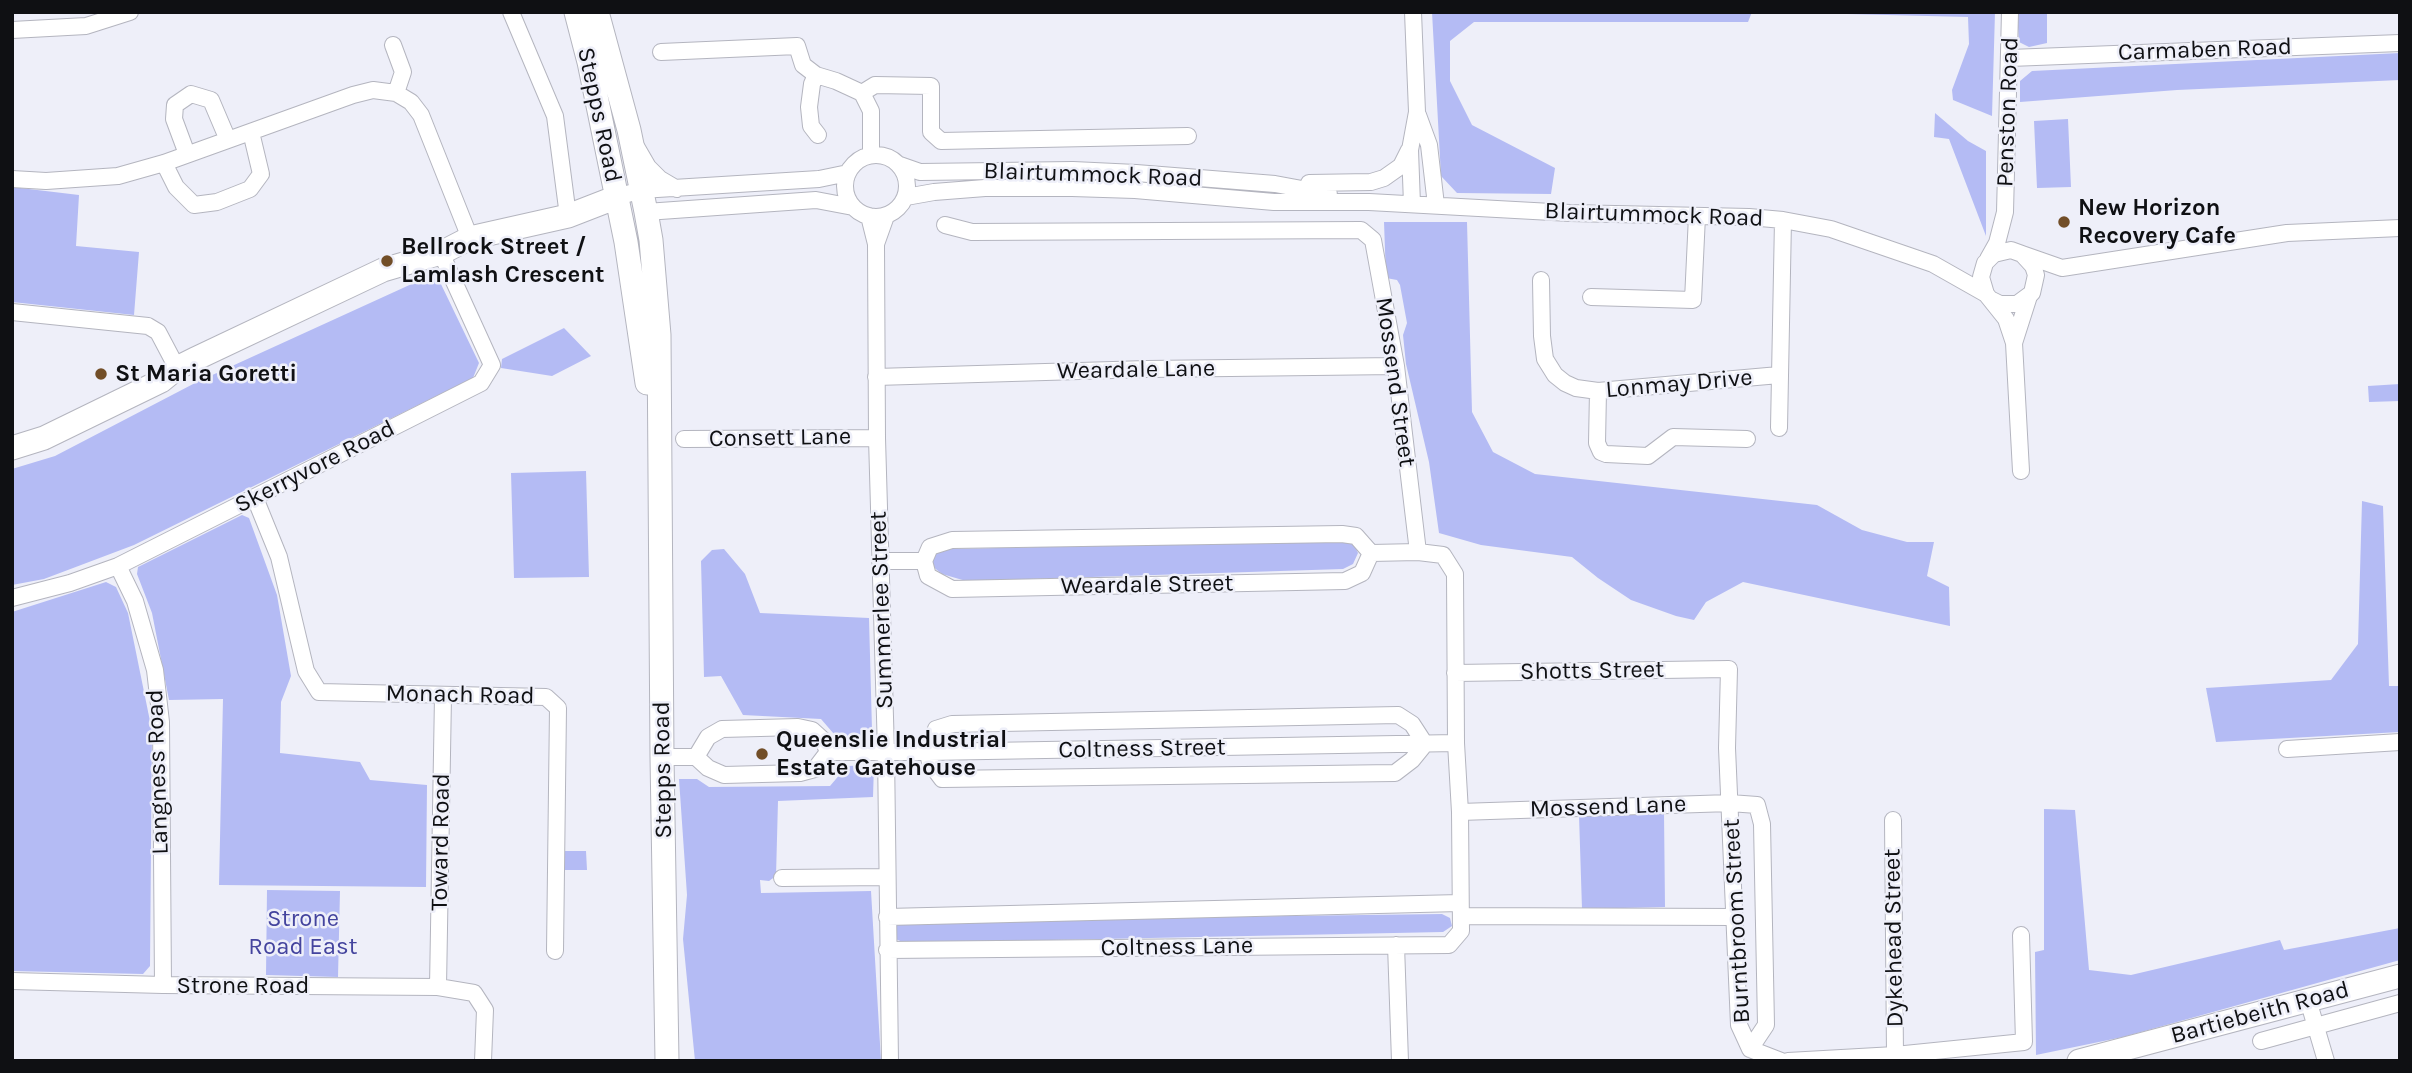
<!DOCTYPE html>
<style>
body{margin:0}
#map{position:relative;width:2412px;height:1073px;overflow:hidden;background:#eeeff9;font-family:Karla,sans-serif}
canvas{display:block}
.frame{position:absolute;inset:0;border:14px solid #0f1013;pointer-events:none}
</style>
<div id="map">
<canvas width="2412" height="1073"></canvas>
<div class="frame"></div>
</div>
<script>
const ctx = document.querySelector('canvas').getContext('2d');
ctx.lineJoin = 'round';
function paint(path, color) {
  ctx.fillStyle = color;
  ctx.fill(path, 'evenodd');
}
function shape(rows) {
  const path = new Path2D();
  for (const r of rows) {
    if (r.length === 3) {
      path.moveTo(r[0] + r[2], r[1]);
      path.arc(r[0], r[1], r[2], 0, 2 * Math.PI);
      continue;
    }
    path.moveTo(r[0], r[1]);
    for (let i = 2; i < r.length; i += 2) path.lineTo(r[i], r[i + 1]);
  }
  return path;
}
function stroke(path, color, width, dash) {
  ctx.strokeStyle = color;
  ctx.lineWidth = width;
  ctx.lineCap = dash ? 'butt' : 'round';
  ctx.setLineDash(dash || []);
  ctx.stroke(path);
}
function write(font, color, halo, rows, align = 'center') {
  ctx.font = font + ' Karla,sans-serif';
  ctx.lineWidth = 5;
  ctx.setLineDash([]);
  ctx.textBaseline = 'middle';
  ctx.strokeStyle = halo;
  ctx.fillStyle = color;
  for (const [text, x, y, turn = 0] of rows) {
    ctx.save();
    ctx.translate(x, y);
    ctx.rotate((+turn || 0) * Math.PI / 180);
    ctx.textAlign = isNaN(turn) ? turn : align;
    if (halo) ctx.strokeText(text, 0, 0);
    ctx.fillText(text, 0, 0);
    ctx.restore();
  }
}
paint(shape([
 [1432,12,1752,12,1748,22,1474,22,1450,41,1450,81,1472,125,1555,168,1551,194,1457,193,1441,176],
 [1766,12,1995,12,1992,116,1953,100,1952,90,1969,44,1968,17],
 [2017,12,2047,12,2047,43,2029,47,2019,42],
 [2400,53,2400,80,2177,90,2020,102,2020,81,2032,71],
 [1935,113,1968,141,1986,151,1986,236,1949,139,1934,137],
 [2068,119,2071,187,2037,188,2034,121],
 [12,187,79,195,76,246,139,252,134,315,12,302],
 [1384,222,1467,222,1472,412,1493,452,1535,474,1817,505,1862,530,1907,542,1934,542,1927,576,1949,587,1950,626,1743,582,1706,602,1694,620,1676,616,1631,600,1598,578,1572,557,1481,545,1439,533,1429,462,1406,364,1403,335,1407,323,1400,285,1397,280,1386,278],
 [427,277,439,280,479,363,473,378,134,545,44,579,12,585,12,469,55,456,197,382],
 [564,328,591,356,552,376,501,368,502,359],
 [2400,384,2400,401,2369,402,2368,386],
 [586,471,589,577,514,578,511,473],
 [2362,501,2383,506,2389,686,2400,686,2400,732,2216,742,2206,688,2331,680,2358,644],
 [242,515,249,518,277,595,291,676,281,702,280,753,360,762,370,780,427,785,426,887,219,885,223,699,169,700,152,613,137,574,138,567],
 [1346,540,1354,544,1358,553,1353,564,1343,569,966,581,942,574,932,566,931,556,938,551,952,549],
 [724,549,745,574,760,613,869,618,872,730,861,740,840,741,821,719,743,715,721,676,704,677,701,561,712,550],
 [106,582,116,587,128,613,152,731,150,966,143,974,12,971,12,612],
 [874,765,873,797,778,801,776,876,769,881,760,880,761,893,871,891,881,1061,695,1061,683,939,687,895,679,779,697,779,709,787,830,786,847,766],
 [2044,809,2075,810,2089,970,2131,975,2280,940,2284,950,2400,928,2400,960,2123,1037,2036,1055,2035,952,2044,950],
 [1664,813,1665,907,1582,909,1579,815],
 [565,851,586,851,587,870,565,870],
 [267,890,340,891,338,977,266,975],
 [1442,914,1450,918,1452,926,1443,932,905,943,893,938,895,926,902,921]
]), '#b4bbf4');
const street = shape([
 [511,12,555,116,568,216],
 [12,30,86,26,130,12],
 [393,45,403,72,396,93],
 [661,52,797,46,803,65,816,75,836,81,862,93,871,111,871,155],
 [2010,58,2400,43],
 [816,75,812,84,809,107,811,126,818,135],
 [862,93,875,85,931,86,931,132,941,141,1188,136],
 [1418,115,1429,145,1436,205],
 [637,148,648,167,660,179,677,189],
 [187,154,174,119,175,105,191,94,211,100,228,140],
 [876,186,31],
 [164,163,176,187,194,205,217,202,250,189,261,174,251,132],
 [900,165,920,172,1073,170,1136,173,1275,184,1329,194],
 [12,179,46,181,118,176,164,163,353,95,373,90,396,93,411,102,421,115,470,238],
 [1309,183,1371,182,1384,178,1401,166,1409,150],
 [617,197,641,190,819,179,848,173],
 [906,197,934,192,985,188,1072,188,1135,190,1274,202,1369,202,1570,213,1749,217,1783,220,1831,229,1933,264,1986,294],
 [1412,204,1410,150,1417,112,1413,12],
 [646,212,816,200,853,207],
 [869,216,876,244,886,216],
 [876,244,877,438,886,752,890,1061],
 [2022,254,2062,268,2287,233,2400,228],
 [1988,259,1997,243,2005,212,2010,12],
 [1541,280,1542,336,1545,359,1555,375,1565,383,1576,388,1598,391,1779,375],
 [1591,297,1693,300,1697,216],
 [1992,300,2000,304,2017,304,2032,293,2036,275,2033,266,2022,254,2011,250,1994,254,1985,263,1981,277,1986,294,2006,319,2014,343,2021,471],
 [12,312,148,326,158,332,177,368],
 [2014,343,2029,296],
 [876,377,1147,369,1396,366],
 [1598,391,1597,443,1601,452,1606,454,1648,456,1673,437,1747,439],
 [1779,428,1783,220],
 [684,439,877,438],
 [255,498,279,557,306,671,319,692,546,697,558,708,555,951],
 [880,561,924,561,930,547,952,540,1342,534,1356,536,1371,553,1418,552],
 [924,561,928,576,952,589,1345,581,1362,573,1371,553],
 [118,566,135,601,155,670,161,722,163,985],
 [12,598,70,583,118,566,481,383,492,365,441,253],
 [1455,673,1729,669,1727,748,1739,1025,1750,1049],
 [1398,715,1412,724,1425,744,1412,760,1395,773,942,779,930,763,928,752,936,729,952,724,1398,715],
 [2287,749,2400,742],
 [828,752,928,752,1456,743],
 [662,757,696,757,708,768,724,775,800,773,815,769,828,752],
 [696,757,708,737,722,729,798,727,812,730,823,740,828,752],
 [1460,812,1730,803,1757,805,1762,824,1766,1025,1750,1049],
 [1893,820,1895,1055],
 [782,878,886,877],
 [1461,916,1734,917],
 [887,917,1460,903],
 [1396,945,1400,1061],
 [887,950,1449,945,1461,931,1460,812,1456,743,1455,574,1443,555,1418,552,1396,366,1373,240,1361,230,972,232,945,225],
 [12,981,163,985,438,987,474,993,485,1010,483,1061],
 [438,987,443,696],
 [2308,1000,2326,1061],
 [2261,1041,2400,1003],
 [1750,1049,1781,1061],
 [1788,1061,1895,1055,2024,1042,2021,935]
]);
const secondary = shape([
 [576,12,589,62,626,242,647,383],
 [597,12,629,130,646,212,651,240,659,335,662,757,667,1061],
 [12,448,44,438,161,381,177,368,195,359,383,270,441,253,470,238,568,216,617,197],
 [2079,1061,2400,976]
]);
stroke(street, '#b4b5bf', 18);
stroke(secondary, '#b4b5bf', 25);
stroke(street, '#fff', 16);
stroke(secondary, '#fff', 23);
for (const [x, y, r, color] of [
 [2064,222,7,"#724e28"],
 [387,261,7,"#724e28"],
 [101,374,7,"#724e28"],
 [762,754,7,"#724e28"]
]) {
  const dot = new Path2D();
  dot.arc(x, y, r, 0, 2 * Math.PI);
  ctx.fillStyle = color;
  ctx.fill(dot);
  stroke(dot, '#eeeff9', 2.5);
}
write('24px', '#0f1013', '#eeeff9', [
 ["Carmaben Road",2205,50,-2],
 ["Penston Road",2008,112,-88],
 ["Stepps Road",599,115,78],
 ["Blairtummock Road",1093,175,2],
 ["Blairtummock Road",1654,215,2],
 ["Weardale Lane",1136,370,-1],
 ["Mossend Street",1395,382,82],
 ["Lonmay Drive",1679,384,-5],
 ["Consett Lane",780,438,-1],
 ["Skerryvore Road",315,467,-27],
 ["Weardale Street",1147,585,-1],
 ["Summerlee Street",882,610,-92],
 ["Shotts Street",1592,671,-1],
 ["Monach Road",460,695,1],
 ["Coltness Street",1142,749,-1],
 ["Stepps Road",663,770,-91],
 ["Langness Road",158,772,-92],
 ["Mossend Lane",1608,807,-2],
 ["Toward Road",441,842,-89],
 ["Burntbroom Street",1737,921,-93],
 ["Dykehead Street",1894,938,-91],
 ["Coltness Lane",1177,947,-1],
 ["Strone Road",243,986],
 ["Bartiebeith Road",2260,1013,-15]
]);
write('bold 24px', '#0f1013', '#eeeff9', [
 ["New Horizon",2078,208],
 ["Recovery Cafe",2078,236],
 ["Bellrock Street /",401,247],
 ["Lamlash Crescent",401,275],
 ["St Maria Goretti",115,374],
 ["Queenslie Industrial",776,740],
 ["Estate Gatehouse",776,768]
], 'left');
write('24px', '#44449e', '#eeeff9', [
 ["Strone",303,919],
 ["Road East",303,947]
]);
</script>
